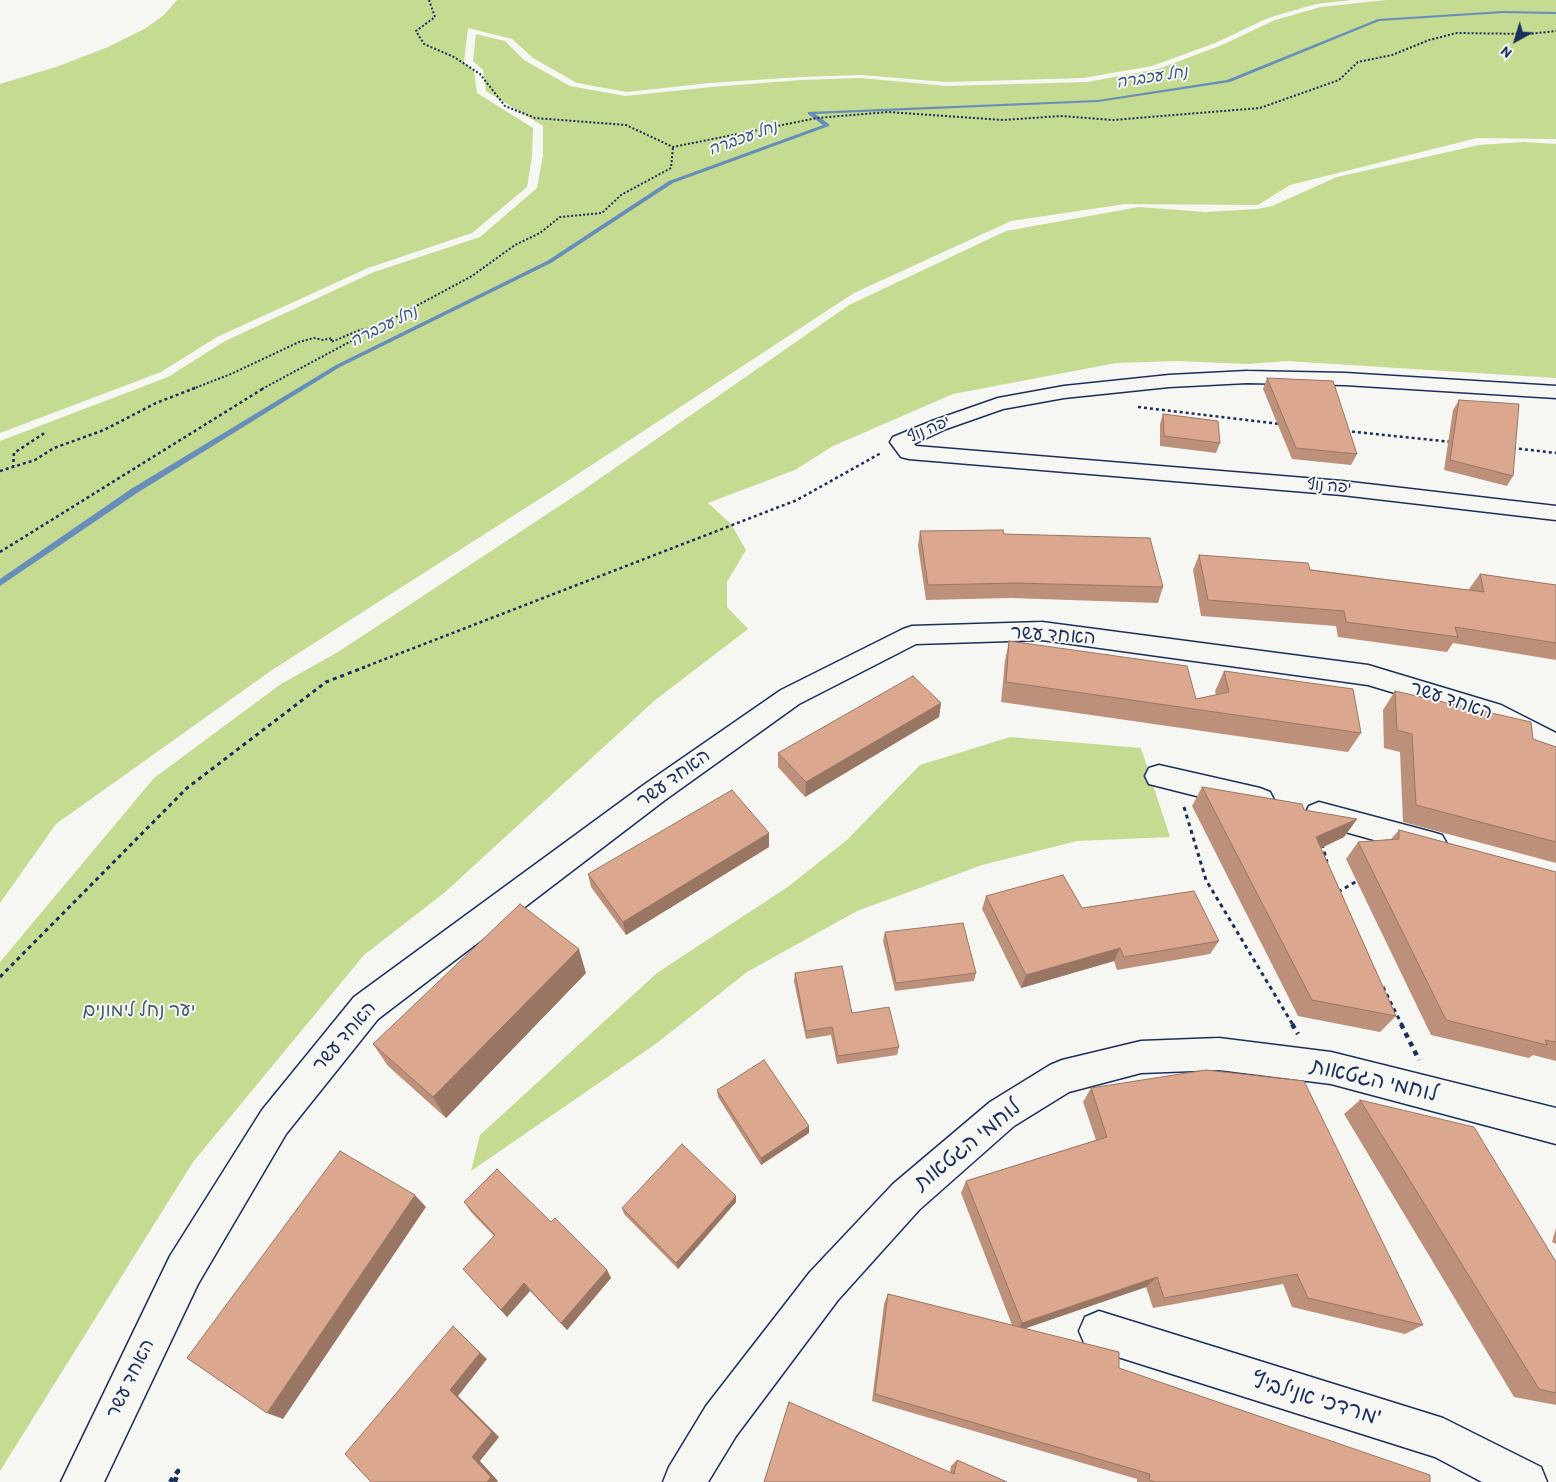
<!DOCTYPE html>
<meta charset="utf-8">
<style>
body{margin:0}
#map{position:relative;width:1556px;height:1482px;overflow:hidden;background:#f6f6f2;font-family:Itim,sans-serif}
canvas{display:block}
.north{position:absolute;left:1491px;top:15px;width:50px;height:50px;-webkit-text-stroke:4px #f6f6f2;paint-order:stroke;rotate:219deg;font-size:14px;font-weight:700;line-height:20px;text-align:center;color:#1b2f5e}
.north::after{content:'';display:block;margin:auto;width:18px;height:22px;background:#1b2f5e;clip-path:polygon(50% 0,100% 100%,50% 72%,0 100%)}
</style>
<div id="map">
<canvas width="1556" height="1482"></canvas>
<div class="north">N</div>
</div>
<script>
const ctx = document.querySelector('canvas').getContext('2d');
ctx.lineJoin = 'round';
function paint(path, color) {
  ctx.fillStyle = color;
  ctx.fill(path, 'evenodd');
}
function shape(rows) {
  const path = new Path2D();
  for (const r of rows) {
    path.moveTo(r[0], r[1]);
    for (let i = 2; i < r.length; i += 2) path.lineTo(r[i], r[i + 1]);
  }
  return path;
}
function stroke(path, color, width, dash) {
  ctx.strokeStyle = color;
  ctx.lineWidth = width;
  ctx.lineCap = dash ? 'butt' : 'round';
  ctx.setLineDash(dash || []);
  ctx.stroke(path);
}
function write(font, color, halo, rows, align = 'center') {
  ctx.font = font + ' Itim,"Playpen Sans Hebrew",sans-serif';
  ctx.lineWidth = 4;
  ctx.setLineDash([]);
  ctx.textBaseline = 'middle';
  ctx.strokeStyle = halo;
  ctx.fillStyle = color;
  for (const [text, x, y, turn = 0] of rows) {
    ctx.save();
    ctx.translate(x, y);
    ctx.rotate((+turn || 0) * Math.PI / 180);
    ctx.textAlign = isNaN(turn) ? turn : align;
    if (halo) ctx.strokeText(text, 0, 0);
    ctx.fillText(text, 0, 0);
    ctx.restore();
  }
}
paint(shape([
 [177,0,1352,0,1316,4,1268,18,1215,43,1152,66,1083,78,946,82,862,75,800,77,710,83,627,92,577,83,533,58,512,39,468,28,464,62,474,71,477,93,533,128,532,156,527,187,472,233,368,268,217,337,161,372,0,433,0,84,59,66,108,47,146,28,164,15],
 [1387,0,1556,0,1556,139,1477,138,1290,185,1258,205,1125,204,1011,221,854,293,552,491,272,670,56,824,0,903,0,441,168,377,225,341,374,272,480,237,537,188,543,155,543,126,486,91,483,70,473,61,476,34,505,41,524,60,570,86,625,96,712,87,801,80,861,78,946,86,1087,82,1158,69,1222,45,1275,20,1321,7],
 [1524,142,1556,144,1556,378,1287,361,1248,364,1177,361,1116,363,953,394,833,446,795,470,708,503,731,524,746,550,727,582,727,607,748,629,654,701,444,893,364,955,193,1162,0,1471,0,962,154,778,281,684,338,652,579,493,849,305,1006,231,1139,207,1205,212,1258,209,1272,206,1337,177,1479,145],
 [1010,737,1141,748,1170,837,1077,841,982,865,857,911,747,972,657,1043,471,1171,480,1135,657,973,789,886,847,840,920,765]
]), '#c4db91');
paint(shape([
 [1503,11,1556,12,1556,14,1503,13,1379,21,1230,82,1098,102,815,114,829,124,829,126,673,183,551,263,340,367,137,493,0,586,0,579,131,489,336,365,547,261,669,181,823,125,808,114,808,112,1098,100,1227,80,1378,19,1503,11]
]), '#678eba');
const street = shape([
 [1247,371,1345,373,1556,386,1556,398,1345,385,1247,383,1169,387,1064,398,1003,409,946,429,914,444,916,446,1342,481,1556,506,1556,520,1342,495,909,459,901,457,890,442,893,437,932,421,998,398,1064,386,1169,375,1247,371],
 [1042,622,1368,665,1501,705,1556,733,1556,757,1546,754,1482,719,1368,685,1042,640,916,644,799,704,665,800,378,1019,286,1134,198,1284,104,1482,61,1482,170,1256,262,1110,354,997,645,784,781,690,903,629,912,626,1042,622],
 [1159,765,1260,788,1270,792,1274,800,1270,808,1260,812,1149,784,1145,776,1149,768,1159,765],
 [1319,802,1432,832,1442,835,1447,844,1442,853,1432,856,1309,822,1305,814,1309,806,1319,802],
 [1219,1038,1331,1052,1556,1108,1556,1144,1331,1084,1219,1070,1141,1073,1069,1092,1014,1126,919,1210,838,1300,736,1436,708,1482,663,1482,669,1467,706,1406,810,1272,893,1184,990,1102,1050,1065,1062,1060,1141,1041,1219,1038],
 [1099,1311,1443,1418,1541,1467,1547,1482,1482,1482,1435,1457,1099,1351,1085,1345,1079,1331,1085,1317,1099,1311]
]);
stroke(street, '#1b2f5e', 3);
stroke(shape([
 [429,0,435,17,416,31,424,44,454,57,480,74,505,106,535,118,626,125,673,147,817,118,888,112,1003,120,1061,116,1113,120,1260,108,1339,80,1358,62,1392,55,1429,40,1457,33,1529,34,1556,31],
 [192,389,231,374,299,342,314,338,323,340,332,338,331,342,360,330,373,328],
 [262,389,472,276,515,245,540,233,560,217,602,213,621,195,671,168,673,147]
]), '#1b2f5e', 2, [2, 2]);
stroke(shape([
 [1138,407,1280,424],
 [1346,431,1452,442],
 [1513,448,1556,453],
 [13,468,14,453,46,432],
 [0,471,35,460,54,448,104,430,156,403,195,388],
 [0,552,264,388],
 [362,668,797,500,881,453]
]), '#1b2f5e', 2.5, [3, 3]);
stroke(shape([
 [1184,807,1206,880,1293,1025],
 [1322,844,1327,862],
 [1338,892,1357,881],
 [0,977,187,788,326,682,365,667],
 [1383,987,1402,1025]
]), '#1b2f5e', 3, [4, 4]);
stroke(shape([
 [1292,1024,1298,1034],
 [1401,1024,1419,1060],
 [170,1482,178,1471,175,1482]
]), '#1b2f5e', 4.5, [5, 5]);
paint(street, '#f6f6f2');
paint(shape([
 [1267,378,1357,454,1351,465,1292,459,1263,389],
 [1459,400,1513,476,1507,486,1444,470,1453,410],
 [1163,414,1220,443,1216,453,1160,446,1160,424],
 [920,531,1004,534,1163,587,1158,603,1011,598,926,600,918,546],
 [1199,555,1470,590,1469,589,1480,574,1556,585,1556,660,1453,643,1447,652,1338,637,1336,626,1201,616,1193,570],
 [1009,641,1196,699,1216,695,1215,691,1224,671,1361,733,1348,752,1001,702,1005,661],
 [1395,691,1556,747,1556,863,1403,822,1400,752,1384,748,1383,710],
 [941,703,939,717,805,797,778,767,778,753],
 [1202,787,1304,810,1357,819,1344,837,1321,848,1396,1016,1380,1032,1298,1016,1192,806],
 [1399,830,1556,872,1556,1061,1533,1055,1529,1058,1431,1035,1346,859,1358,842,1391,839],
 [769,847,626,935,591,887,588,874],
 [986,896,1082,908,1219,941,1210,954,1117,970,1114,961,1021,988,982,909],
 [885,932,976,973,974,981,895,991,883,941],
 [586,973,446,1118,388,1066,373,1044],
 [795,973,852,1013,899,1047,897,1055,837,1064,831,1035,806,1039,794,981],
 [1091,1088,1423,1325,1405,1334,1292,1307,1283,1284,1153,1308,1146,1287,1025,1328,1119,1368,1430,1482,1137,1482,1137,1479,872,1401,884,1304,888,1294,1012,1325,961,1193,966,1181,1096,1140,1083,1102],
 [717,1090,809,1133,761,1165,718,1097],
 [1360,1100,1556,1262,1556,1405,1514,1397,1344,1114],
 [464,1202,551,1222,607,1270,611,1278,567,1330,530,1291,507,1317,463,1269,494,1236,471,1212],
 [736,1202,678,1269,624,1214,622,1208],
 [1556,1228,1556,1244,1552,1242],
 [957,1460,1007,1482,764,1482,950,1472,951,1466]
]), '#bc907b');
paint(shape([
 [941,703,939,717,805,797,806,782],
 [1357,819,1344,837,1304,856,1316,837],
 [769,833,769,847,626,935,623,922],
 [1120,948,1114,961,1021,988,1026,975],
 [579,949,586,973,446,1118,433,1097],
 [809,1126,809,1133,761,1165,761,1158],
 [415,1195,426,1207,283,1419,267,1413],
 [736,1196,736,1202,678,1269,676,1263],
 [607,1270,611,1278,567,1330,561,1323],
 [1157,1277,1146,1287,1015,1332,1022,1323],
 [524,1283,530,1291,507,1317,501,1310],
 [453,1326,487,1359,458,1396,499,1437,480,1461,498,1481,497,1482,487,1482,472,1457,450,1390]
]), '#997664');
const building = shape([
 [1267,378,1333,381,1357,454,1296,448,1267,378],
 [1459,400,1519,404,1513,476,1450,460,1459,400],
 [1163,414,1218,421,1220,443,1164,436,1163,414],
 [1003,530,1004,534,1150,538,1163,587,1015,583,928,585,920,531,1003,530],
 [1199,555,1308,563,1310,570,1484,592,1480,574,1556,585,1556,643,1455,627,1458,637,1346,622,1344,611,1208,600,1199,555],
 [1009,641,1187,666,1196,699,1229,692,1224,671,1353,689,1361,733,1006,682,1009,641],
 [913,676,941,703,806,782,778,753,913,676],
 [1395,691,1531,722,1533,739,1556,747,1556,842,1416,805,1412,734,1397,730,1395,691],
 [1202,787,1302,804,1304,810,1357,819,1316,837,1396,1016,1312,1000,1202,787],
 [732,790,769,833,623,922,588,874,732,790],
 [1399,830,1556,872,1556,1042,1545,1040,1547,1045,1446,1020,1358,842,1399,839,1399,830],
 [1063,875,1082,908,1194,891,1219,941,1124,957,1120,948,1026,975,986,896,1063,875],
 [520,904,579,949,433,1097,373,1044,520,904],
 [963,923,976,973,896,983,885,932,963,923],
 [842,966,852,1013,889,1007,899,1047,838,1056,832,1027,806,1031,795,973,842,966],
 [764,1060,809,1126,761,1158,717,1090,764,1060],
 [1206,1070,1304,1081,1423,1325,1308,1298,1297,1274,1164,1298,1157,1277,1022,1323,966,1181,1107,1137,1091,1088,1206,1070],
 [1360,1100,1474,1127,1556,1262,1556,1393,1539,1389,1360,1100],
 [682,1144,736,1196,676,1263,622,1208,682,1144],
 [340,1151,415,1195,267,1413,187,1358,340,1151],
 [497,1169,551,1222,555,1218,607,1270,561,1323,524,1283,501,1310,463,1269,495,1235,464,1202,497,1169],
 [888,1294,1119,1352,1119,1368,1430,1475,1430,1482,1155,1482,1149,1480,1150,1474,875,1394,888,1294],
 [453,1326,480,1353,450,1390,492,1432,472,1457,491,1477,487,1482,371,1482,345,1454,453,1326],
 [789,1402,954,1474,957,1460,1007,1482,764,1482,789,1402]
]);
paint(building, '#dba88f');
stroke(building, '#997664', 1);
write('italic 16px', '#3a5684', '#f6f6f2', [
 ["נחל עכברה",1152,78,-9],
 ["נחל עכברה",743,139,-20],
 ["נחל עכברה",384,327,-26]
]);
write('16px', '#1b2f5e', '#f6f6f2', [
 ["יפה נוף",929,430,-23],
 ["יפה נוף",1329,487,5]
]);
write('19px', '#1b2f5e', '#f6f6f2', [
 ["האחד עשר",1053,636,4],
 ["האחד עשר",1451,701,18],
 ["האחד עשר",674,779,-36],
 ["האחד עשר",345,1037,-49],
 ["האחד עשר",131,1379,-64]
]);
write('19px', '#455a6b', '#f6f6f2', [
 ["יער נחל לימונים",139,1011]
]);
write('22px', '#1b2f5e', '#f6f6f2', [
 ["לוחמי הגטאות",1374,1081,13],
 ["לוחמי הגטאות",968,1146,-39],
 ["מרדכי אנילביץ'",1316,1400,17]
]);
</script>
